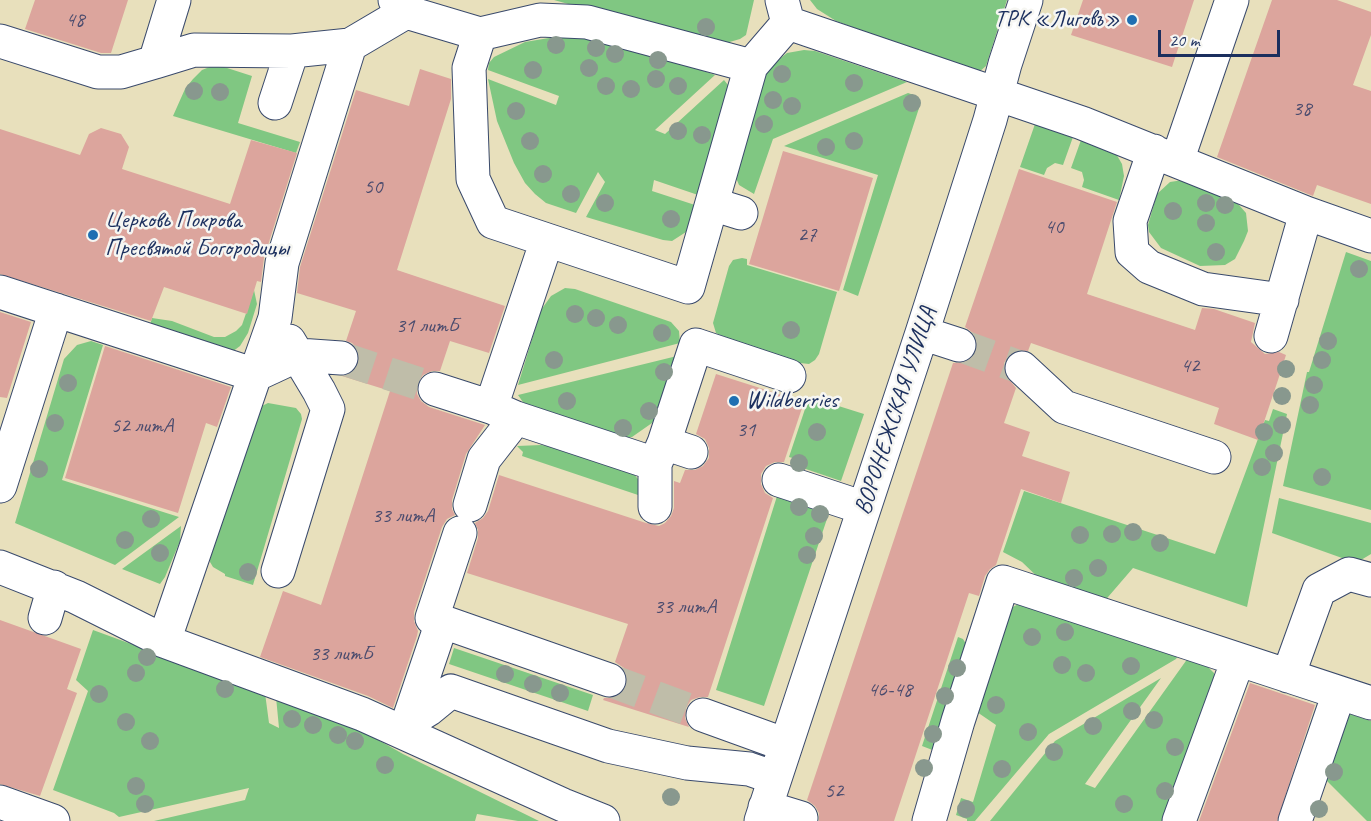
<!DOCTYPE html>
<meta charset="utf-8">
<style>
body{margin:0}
#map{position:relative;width:1371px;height:821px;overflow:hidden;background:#e8e0bc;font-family:Caveat,sans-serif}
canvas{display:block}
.scale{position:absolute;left:1158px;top:30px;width:122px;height:27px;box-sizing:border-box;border:3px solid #1b2f5e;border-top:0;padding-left:8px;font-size:18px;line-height:21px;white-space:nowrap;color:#1b2f5e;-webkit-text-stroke:4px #f6f6f2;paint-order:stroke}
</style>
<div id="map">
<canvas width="1371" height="821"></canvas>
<div class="scale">20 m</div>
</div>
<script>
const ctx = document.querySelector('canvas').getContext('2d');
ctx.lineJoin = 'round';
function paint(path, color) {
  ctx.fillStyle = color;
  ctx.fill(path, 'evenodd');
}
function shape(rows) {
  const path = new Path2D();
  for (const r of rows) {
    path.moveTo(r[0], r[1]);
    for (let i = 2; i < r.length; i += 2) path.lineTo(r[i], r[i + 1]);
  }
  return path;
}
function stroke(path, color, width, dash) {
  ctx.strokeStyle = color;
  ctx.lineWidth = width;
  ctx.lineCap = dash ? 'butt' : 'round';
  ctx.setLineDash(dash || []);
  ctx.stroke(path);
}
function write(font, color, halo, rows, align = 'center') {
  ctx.font = font + ' Caveat,sans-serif';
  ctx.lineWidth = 5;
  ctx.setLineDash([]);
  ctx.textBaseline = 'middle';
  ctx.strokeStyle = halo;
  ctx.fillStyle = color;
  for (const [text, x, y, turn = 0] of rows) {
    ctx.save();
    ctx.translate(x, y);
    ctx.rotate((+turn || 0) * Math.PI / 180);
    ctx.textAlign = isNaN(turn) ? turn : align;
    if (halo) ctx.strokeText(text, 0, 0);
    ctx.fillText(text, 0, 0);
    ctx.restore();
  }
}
paint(shape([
 [554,0,754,0,746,35,740,39,726,43,707,43],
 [810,0,1007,0,986,66,979,72,974,72,836,21,817,9],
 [579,33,652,52,715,75,655,130,665,134,724,80,728,85,728,97,698,195,654,180,652,191,695,205,686,232,672,241,663,240,586,217,605,182,598,172,576,213,546,203,535,194,525,183,514,163,497,121,488,79,556,105,559,96,488,70,489,63,494,57,525,42],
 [804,50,815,51,907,82,773,139,754,194,739,185,736,178,736,166,768,68,787,53],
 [212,66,224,67,252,76,238,123,300,142,296,153,173,116,185,89,193,79,202,70],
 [908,93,917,96,920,105,858,296,843,290,878,175,784,146],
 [1035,124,1073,137,1063,165,1055,163,1047,168,1044,175,1020,167],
 [1081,140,1115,152,1122,164,1124,176,1119,200,1082,187,1084,180,1082,172,1071,168],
 [1183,180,1224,196,1239,205,1246,213,1248,231,1244,241,1235,259,1225,265,1200,266,1161,248,1149,232,1148,225,1157,194,1170,182],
 [1346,252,1371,261,1371,510,1283,486,1307,372,1309,372],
 [742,258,747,259,747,265,837,292,819,354,815,360,809,364,800,363,724,337,716,333,713,323,729,266,733,260],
 [565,288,575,289,671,322,679,331,680,343,518,385,541,310,551,296],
 [254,290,257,304,248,333,240,346,232,352,196,343,198,339,191,336,189,341,149,328,152,318,172,321,214,337,225,337,236,331,242,325],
 [91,341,103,345,62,480,179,517,115,565,15,523,64,359,77,345],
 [677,356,661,409,652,423,632,437,625,438,525,405,518,395],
 [813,398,864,414,841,481,794,465,796,459,789,457,807,403],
 [268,403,296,408,301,414,302,419,253,585,225,576,225,574,213,567,210,562,210,556,260,407],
 [1273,409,1287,414,1247,607,1133,568,1102,604,1046,585,1022,562,1003,552,1024,491,1215,554,1265,420,1269,421],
 [541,445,558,447,634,474,641,483,641,496,522,456,523,452,517,446],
 [778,493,830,510,764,706,716,690],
 [1279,498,1371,523,1371,554,1356,563,1272,533],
 [181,526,180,541,165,577,160,584,122,569],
 [1024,601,1179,654,1176,659,1049,734,975,821,967,821,967,819,956,815,961,798,973,802,996,725,977,712,1011,608],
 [93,630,265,693,269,723,279,728,276,697,363,728,375,738,403,754,539,821,518,821,477,814,475,821,154,821,245,800,249,788,119,817,114,813,53,790,88,691,76,680],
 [958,637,963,639,966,644,935,751,922,746],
 [454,648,593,695,588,711,449,664],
 [1188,658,1207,666,1214,673,1216,683,1167,821,990,821,1055,741,1161,678,1085,784,1095,788],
 [1338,710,1371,721,1371,821,1367,821,1319,773]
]), '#80c782');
paint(shape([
 [35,0,128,0,111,53,101,53,25,29],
 [1083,0,1194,0,1172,67,1071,35],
 [1272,0,1337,0,1371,12,1371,35,1353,85,1371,91,1371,204,1317,185,1313,196,1217,157],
 [420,69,451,79,451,99,397,270,505,306,489,353,450,341,440,371,432,371,423,375,417,384,417,394,421,401,429,407,485,425,466,454,452,500,452,509,455,515,447,519,442,527,414,612,414,621,418,631,417,636,393,708,368,696,260,657,283,591,321,605,390,391,342,376,350,375,356,369,360,360,358,349,352,343,346,341,356,311,297,293,300,267,356,90,409,106],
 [101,128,121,134,129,147,122,169,230,204,251,140,297,153,264,258,261,282,257,281,247,314,164,287,151,321,0,274,0,129,80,155,89,134],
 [783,151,873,178,839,291,749,264],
 [1019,169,1117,202,1087,294,1195,330,1202,308,1214,309,1255,323,1251,342,1265,354,1279,352,1286,355,1278,380,1258,440,1214,424,1219,408,1031,343,1028,351,1017,350,1009,355,1004,363,1004,373,1016,388,1004,423,1030,432,1022,456,1070,472,1061,503,1021,489,996,565,990,569,985,576,979,596,969,593,894,821,819,821,819,813,815,806,807,800,953,363,963,363,972,358,977,351,977,341,973,333,965,327],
 [0,312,31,322,7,398,0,397],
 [105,346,231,387,217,427,206,423,178,513,65,478],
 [716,374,804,402,784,462,775,462,766,466,761,474,761,484,765,493,773,498,708,697,700,697,691,700,686,708,685,718,689,727,603,700,604,698,613,698,621,695,627,686,627,676,624,668,615,662,628,624,467,573,478,538,478,530,475,523,483,518,488,511,499,475,646,523,659,526,665,523,671,516,674,508,674,481,680,483,685,470,695,470,703,466,709,458,709,448,705,439,696,434],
 [0,620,81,649,67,689,77,693,40,796,0,784],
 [1250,683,1315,705,1277,821,1199,821]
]), '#dca59d');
stroke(shape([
 [959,345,1022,368],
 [341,358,435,389],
 [609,680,703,715]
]), '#bfbda9', 33, [33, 16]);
const minor = shape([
 [395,0,406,12,480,34,540,20,587,22,751,66],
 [788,23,1082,123,1306,213,1371,236],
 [480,34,469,68,473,179,493,222,688,287,751,66,788,23,782,0],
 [0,41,98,72,121,72,155,62,174,0],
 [155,62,194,50,292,51,350,45,406,12],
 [275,103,292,51],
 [1154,151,1130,221,1132,252,1149,267,1203,289,1282,300],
 [1177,161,1232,0],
 [712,204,741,213],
 [0,292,255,375,275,318,282,263,350,45],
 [922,333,959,345],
 [1271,336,1306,213],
 [1022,368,1064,407,1214,457],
 [435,389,491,407,516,418,655,464,664,443,696,345,789,376],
 [491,407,547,240],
 [664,443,691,452],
 [655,464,655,507],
 [779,480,864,508],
 [0,486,56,310],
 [470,505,484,459,516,418],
 [460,533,432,618,609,680],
 [0,567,76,597,164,641,362,714,563,805,603,821],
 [278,571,328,409,319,391,289,341],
 [45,618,54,587],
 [164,641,255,375,298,355,341,358],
 [1288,676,1319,590,1349,574,1371,580],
 [703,715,786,745],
 [408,722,429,709,451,691,608,746,687,763,749,769,775,778],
 [406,728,442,622],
 [0,802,53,821],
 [765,807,801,818],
 [761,821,922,333,990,120,1005,64,1026,0],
 [929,821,958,721,1003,582,1371,703],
 [1179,821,1238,660],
 [1295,821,1339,693]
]);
stroke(minor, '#3a4a6c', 35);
stroke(minor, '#fff', 33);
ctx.fillStyle = '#88988e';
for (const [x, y] of [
 [706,27],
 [556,45],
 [596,48],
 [615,54],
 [658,60],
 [589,68],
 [533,70],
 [782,74],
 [656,79],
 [854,83],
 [606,86],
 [678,86],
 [631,89],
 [194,91],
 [220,92],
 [773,100],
 [912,103],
 [792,106],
 [516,111],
 [764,124],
 [678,131],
 [702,135],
 [530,141],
 [854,141],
 [826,147],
 [543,174],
 [571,194],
 [605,203],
 [1206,203],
 [1225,205],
 [1173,211],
 [671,219],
 [1206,223],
 [1216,252],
 [1359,269],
 [575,314],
 [596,318],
 [618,325],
 [791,330],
 [662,333],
 [1328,341],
 [554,360],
 [1322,360],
 [1286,369],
 [664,372],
 [68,383],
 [1314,385],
 [1282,396],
 [567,401],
 [1310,405],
 [649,411],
 [55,423],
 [1282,425],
 [623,428],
 [817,432],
 [1264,432],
 [1274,453],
 [799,463],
 [1262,467],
 [39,469],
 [1322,477],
 [799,507],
 [820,514],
 [151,519],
 [1133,532],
 [1112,534],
 [1080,535],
 [814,536],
 [125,540],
 [1160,543],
 [160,553],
 [807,555],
 [1098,568],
 [248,572],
 [1074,578],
 [1065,632],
 [1032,637],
 [147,657],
 [1062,665],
 [1131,666],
 [957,668],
 [136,673],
 [1086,673],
 [505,674],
 [533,684],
 [225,689],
 [560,693],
 [99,694],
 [945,696],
 [996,705],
 [1132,711],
 [292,719],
 [1154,720],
 [126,722],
 [313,725],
 [1093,726],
 [1028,732],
 [933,734],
 [338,735],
 [150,741],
 [355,741],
 [1175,747],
 [1054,752],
 [385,765],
 [924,768],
 [1002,769],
 [1334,772],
 [136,786],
 [1165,791],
 [671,797],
 [145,804],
 [1124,804],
 [966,809],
 [1319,809]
]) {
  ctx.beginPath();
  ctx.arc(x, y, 9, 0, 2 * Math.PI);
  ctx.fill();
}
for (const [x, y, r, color] of [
 [1132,20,6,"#1f6fb2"],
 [93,235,6,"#1f6fb2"],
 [734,401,6,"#1f6fb2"]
]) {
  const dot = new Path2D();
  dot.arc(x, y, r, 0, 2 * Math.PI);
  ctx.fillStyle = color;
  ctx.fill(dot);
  stroke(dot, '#f6f6f2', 2);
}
write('21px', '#4b4c6e', null, [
 ["48",75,20],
 ["38",1302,109],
 ["50",373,187],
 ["40",1054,227],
 ["27",807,235],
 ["31 литБ",427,326],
 ["42",1190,366],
 ["52 литА",142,426],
 ["31",746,430],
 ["33 литА",403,516],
 ["33 литА",685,607],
 ["33 литБ",341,654],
 ["46-48",890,690],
 ["52",834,791]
]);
write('24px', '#1b2f5e', '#f6f6f2', [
 ["ТРК «Лиговъ»",1120,20,"right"],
 ["Церковь Покрова",105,221],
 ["Пресвятой Богородицы",105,249],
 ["Wildberries",746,401]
], 'left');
write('24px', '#1b2f5e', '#f6f6f2', [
 ["ВОРОНЕЖСКАЯ УЛИЦА",896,411,-72]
]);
</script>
